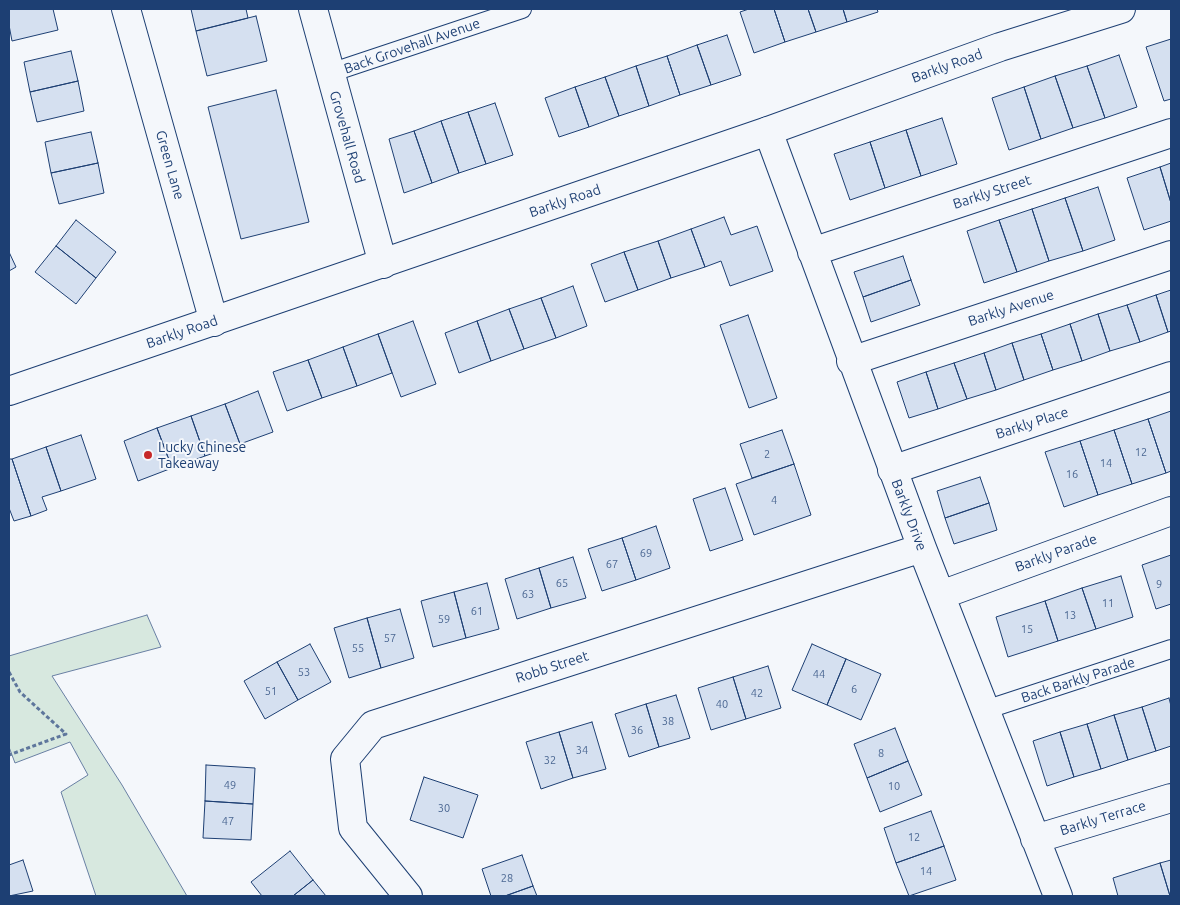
<!DOCTYPE html>
<style>
body{margin:0}
#map{position:relative;width:1180px;height:905px;overflow:hidden;background:#f4f7fb;font-family:Ubuntu,sans-serif}
canvas{display:block}
.frame{position:absolute;inset:0;border:10px solid #1d3f73;pointer-events:none}
</style>
<div id="map">
<canvas width="1180" height="905"></canvas>
<div class="frame"></div>
</div>
<script>
const ctx = document.querySelector('canvas').getContext('2d');
ctx.lineJoin = 'round';
function paint(path, color) {
  ctx.fillStyle = color;
  ctx.fill(path, 'evenodd');
}
function shape(rows) {
  const path = new Path2D();
  for (const r of rows) {
    path.moveTo(r[0], r[1]);
    for (let i = 2; i < r.length; i += 2) path.lineTo(r[i], r[i + 1]);
  }
  return path;
}
function stroke(path, color, width, dash) {
  ctx.strokeStyle = color;
  ctx.lineWidth = width;
  ctx.lineCap = dash ? 'butt' : 'round';
  ctx.setLineDash(dash || []);
  ctx.stroke(path);
}
function write(font, color, halo, rows, align = 'center') {
  ctx.font = font + ' Ubuntu,sans-serif';
  ctx.lineWidth = 4;
  ctx.setLineDash([]);
  ctx.textBaseline = 'middle';
  ctx.strokeStyle = halo;
  ctx.fillStyle = color;
  for (const [text, x, y, turn = 0] of rows) {
    ctx.save();
    ctx.translate(x, y);
    ctx.rotate((+turn || 0) * Math.PI / 180);
    ctx.textAlign = isNaN(turn) ? turn : align;
    if (halo) ctx.strokeText(text, 0, 0);
    ctx.fillText(text, 0, 0);
    ctx.restore();
  }
}
const green = shape([
 [147,615,161,647,52,676,122,785,187,896,96,896,61,792,88,775,70,742,15,763,9,747,9,656,147,615]
]);
paint(green, '#d7e8df');
stroke(green, '#687fa3', 1);
const building = shape([
 [9,9,53,9,58,30,12,41,9,25,9,9],
 [191,9,246,9,248,18,196,31,191,9],
 [749,9,774,9,785,42,754,53,740,12,749,9],
 [774,9,808,9,816,32,785,42,774,9],
 [808,9,843,9,847,22,816,32,808,9],
 [843,9,877,9,878,12,847,22,843,9],
 [256,16,267,61,207,76,196,31,256,16],
 [727,35,741,75,711,85,697,45,727,35],
 [1171,39,1171,99,1164,101,1146,47,1171,39],
 [697,45,711,85,680,95,667,56,697,45],
 [71,51,78,81,30,92,24,62,71,51],
 [1119,55,1137,107,1105,118,1087,66,1119,55],
 [667,56,680,95,649,106,636,66,667,56],
 [636,66,649,106,619,116,605,77,636,66],
 [1087,66,1105,118,1073,128,1055,76,1087,66],
 [1055,76,1073,128,1041,139,1024,87,1055,76],
 [605,77,619,116,589,127,575,87,605,77],
 [78,81,84,111,37,122,30,92,78,81],
 [575,87,589,127,559,137,545,98,575,87],
 [1024,87,1041,139,1009,150,992,98,1024,87],
 [276,90,309,222,241,239,208,107,276,90],
 [495,103,513,155,486,164,468,112,495,103],
 [468,112,486,164,459,173,441,121,468,112],
 [942,118,957,164,921,176,906,130,942,118],
 [441,121,459,173,432,183,414,131,441,121],
 [906,130,921,176,885,188,870,142,906,130],
 [414,131,432,183,404,193,389,139,414,131],
 [91,132,98,163,51,173,45,142,91,132],
 [870,142,885,188,850,200,834,154,870,142],
 [98,163,104,193,59,204,51,173,98,163],
 [1171,163,1171,203,1160,167,1171,163],
 [1160,167,1171,203,1171,221,1144,230,1127,178,1160,167],
 [1098,187,1115,240,1083,251,1065,198,1098,187],
 [1065,198,1083,251,1049,261,1032,209,1065,198],
 [1032,209,1049,261,1017,272,999,220,1032,209],
 [724,217,731,235,757,226,773,271,730,286,721,261,705,267,691,229,724,217],
 [76,220,116,252,96,278,56,246,76,220],
 [999,220,1017,272,984,283,967,231,999,220],
 [691,229,705,267,671,278,658,241,691,229],
 [658,241,671,278,638,290,624,252,658,241],
 [56,246,96,278,76,304,35,272,56,246],
 [9,252,16,267,9,271,9,252],
 [624,252,638,290,605,302,591,264,624,252],
 [903,256,911,280,863,297,854,272,903,256],
 [911,280,920,305,871,322,863,297,911,280],
 [573,286,587,326,556,338,541,298,573,286],
 [1171,290,1171,331,1168,332,1156,295,1171,290],
 [1156,295,1168,332,1140,342,1127,305,1156,295],
 [541,298,556,338,524,349,509,309,541,298],
 [1127,305,1140,342,1110,351,1098,314,1127,305],
 [509,309,524,349,491,361,477,321,509,309],
 [1098,314,1110,351,1082,361,1070,324,1098,314],
 [748,315,777,398,749,408,720,325,748,315],
 [413,321,436,384,401,397,378,334,413,321],
 [477,321,491,361,459,373,445,333,477,321],
 [1070,324,1082,361,1053,370,1041,334,1070,324],
 [378,334,392,373,357,386,343,347,378,334],
 [1041,334,1053,370,1024,380,1012,343,1041,334],
 [1012,343,1024,380,996,390,984,353,1012,343],
 [343,347,357,386,322,398,308,360,343,347],
 [984,353,996,390,967,399,954,363,984,353],
 [308,360,322,398,287,411,273,372,308,360],
 [954,363,967,399,938,409,926,372,954,363],
 [926,372,938,409,909,418,897,382,926,372],
 [258,391,273,432,240,444,225,404,258,391],
 [225,404,240,444,205,456,191,416,225,404],
 [1171,411,1171,471,1166,473,1148,419,1171,411],
 [191,416,205,456,172,468,157,428,191,416],
 [1148,419,1166,473,1132,484,1114,430,1148,419],
 [157,428,172,468,138,481,124,441,157,428],
 [782,430,794,464,752,478,740,444,782,430],
 [1114,430,1132,484,1098,495,1080,441,1114,430],
 [81,435,96,479,61,491,46,447,81,435],
 [1080,441,1098,495,1064,507,1045,452,1080,441],
 [46,447,61,491,42,497,47,510,31,516,12,459,46,447],
 [9,459,12,459,31,516,14,521,9,508,9,459],
 [794,464,811,515,754,535,736,484,794,464],
 [980,477,989,503,945,518,937,491,980,477],
 [725,488,743,540,710,551,693,499,725,488],
 [989,503,997,530,954,544,945,518,989,503],
 [656,526,670,568,636,580,622,538,656,526],
 [622,538,636,580,602,591,588,549,622,538],
 [1171,555,1171,604,1156,609,1142,565,1171,555],
 [573,557,586,598,551,608,539,568,573,557],
 [539,568,551,608,517,619,505,579,539,568],
 [1121,576,1133,617,1096,629,1082,588,1121,576],
 [487,583,499,629,466,638,454,592,487,583],
 [1082,588,1096,629,1058,641,1045,601,1082,588],
 [454,592,466,638,433,647,421,601,454,592],
 [1045,601,1058,641,1008,657,996,617,1045,601],
 [400,609,414,658,381,668,367,618,400,609],
 [367,618,381,668,349,678,334,628,367,618],
 [310,644,331,682,298,700,277,662,310,644],
 [812,644,846,659,827,705,792,690,812,644],
 [846,659,881,674,861,720,827,705,846,659],
 [277,662,298,700,265,719,244,681,277,662],
 [768,666,781,708,746,719,733,677,768,666],
 [733,677,746,719,711,730,698,688,733,677],
 [676,695,690,738,659,747,646,704,676,695],
 [1169,698,1171,706,1171,746,1156,751,1142,707,1169,698],
 [646,704,659,747,629,757,615,714,646,704],
 [1142,707,1156,751,1128,760,1114,715,1142,707],
 [1114,715,1128,760,1101,769,1087,724,1114,715],
 [592,722,606,769,573,778,559,732,592,722],
 [1087,724,1101,769,1074,777,1060,732,1087,724],
 [895,728,908,761,867,778,854,744,895,728],
 [559,732,573,778,541,789,526,742,559,732],
 [1060,732,1074,777,1047,786,1033,741,1060,732],
 [908,761,922,795,880,812,867,778,908,761],
 [206,765,255,768,253,804,205,801,206,765],
 [424,777,478,795,463,838,410,820,424,777],
 [205,801,253,804,251,840,203,838,205,801],
 [931,811,944,846,896,863,884,828,931,811],
 [944,846,956,880,909,896,896,863,944,846],
 [290,851,313,880,293,896,262,896,251,882,290,851],
 [522,855,533,886,505,896,491,896,482,869,522,855],
 [23,860,33,891,9,896,9,865,23,860],
 [1171,860,1171,896,1170,896,1160,863,1171,860],
 [1160,863,1170,896,1118,896,1113,878,1160,863],
 [313,880,326,896,293,896,313,880],
 [533,886,537,896,505,896,533,886]
]);
paint(building, '#d5e0f0');
stroke(building, '#1d3f73', 1);
const service = shape([
 [330,73,522,9],
 [985,710,1171,649]
]);
const minor = shape([
 [126,9,214,322],
 [313,9,383,264],
 [768,131,922,548,1058,896],
 [812,252,1171,133],
 [851,361,1171,255],
 [892,470,1171,376],
 [941,595,1171,511],
 [1035,839,1171,798],
 [408,896,353,828,345,759,373,725,922,548]
]);
const tertiary = shape([
 [9,391,768,131,1000,47,1121,9]
]);
stroke(service, '#1d3f73', 20);
stroke(minor, '#1d3f73', 30);
stroke(tertiary, '#1d3f73', 30);
stroke(shape([
 [9,672,20,692,66,734,9,755]
]), '#5e769c', 3, [4, 2.5]);
stroke(service, '#f4f7fb', 18);
stroke(minor, '#f4f7fb', 28);
stroke(tertiary, '#f4f7fb', 28);
for (const [x, y, r, color] of [
 [148,455,5,"#c62828"]
]) {
  const dot = new Path2D();
  dot.arc(x, y, r, 0, 2 * Math.PI);
  ctx.fillStyle = color;
  ctx.fill(dot);
  stroke(dot, '#f4f7fb', 2);
}
write('11px', '#4b6792', null, [
 ["12",1141,452],
 ["2",767,454],
 ["14",1106,463],
 ["16",1072,474],
 ["4",774,500],
 ["69",646,553],
 ["67",612,564],
 ["65",562,583],
 ["9",1159,584],
 ["63",528,594],
 ["11",1108,603],
 ["61",477,611],
 ["13",1070,615],
 ["59",444,619],
 ["15",1027,629],
 ["57",390,638],
 ["55",358,648],
 ["53",304,672],
 ["44",819,674],
 ["6",854,689],
 ["51",271,691],
 ["42",757,693],
 ["40",722,704],
 ["38",668,721],
 ["36",637,730],
 ["34",582,750],
 ["8",881,753],
 ["32",550,760],
 ["49",230,785],
 ["10",894,786],
 ["30",444,808],
 ["47",228,821],
 ["12",914,837],
 ["14",926,871],
 ["28",507,878]
]);
write('14px', '#1d3f73', '#f4f7fb', [
 ["Back Grovehall Avenue",412,46,-19],
 ["Barkly Road",947,66,-20],
 ["Grovehall Road",347,137,74],
 ["Green Lane",170,165,74],
 ["Barkly Street",992,192,-18],
 ["Barkly Road",565,201,-19],
 ["Barkly Avenue",1011,308,-18],
 ["Barkly Road",182,332,-19],
 ["Barkly Place",1032,423,-18],
 ["Barkly Drive",909,515,69],
 ["Barkly Parade",1056,553,-20],
 ["Robb Street",552,667,-18],
 ["Back Barkly Parade",1078,680,-18],
 ["Barkly Terrace",1103,818,-17]
]);
write('14px', '#1d3f73', '#f4f7fb', [
 ["Lucky Chinese",158,447],
 ["Takeaway",158,463]
], 'left');
</script>
